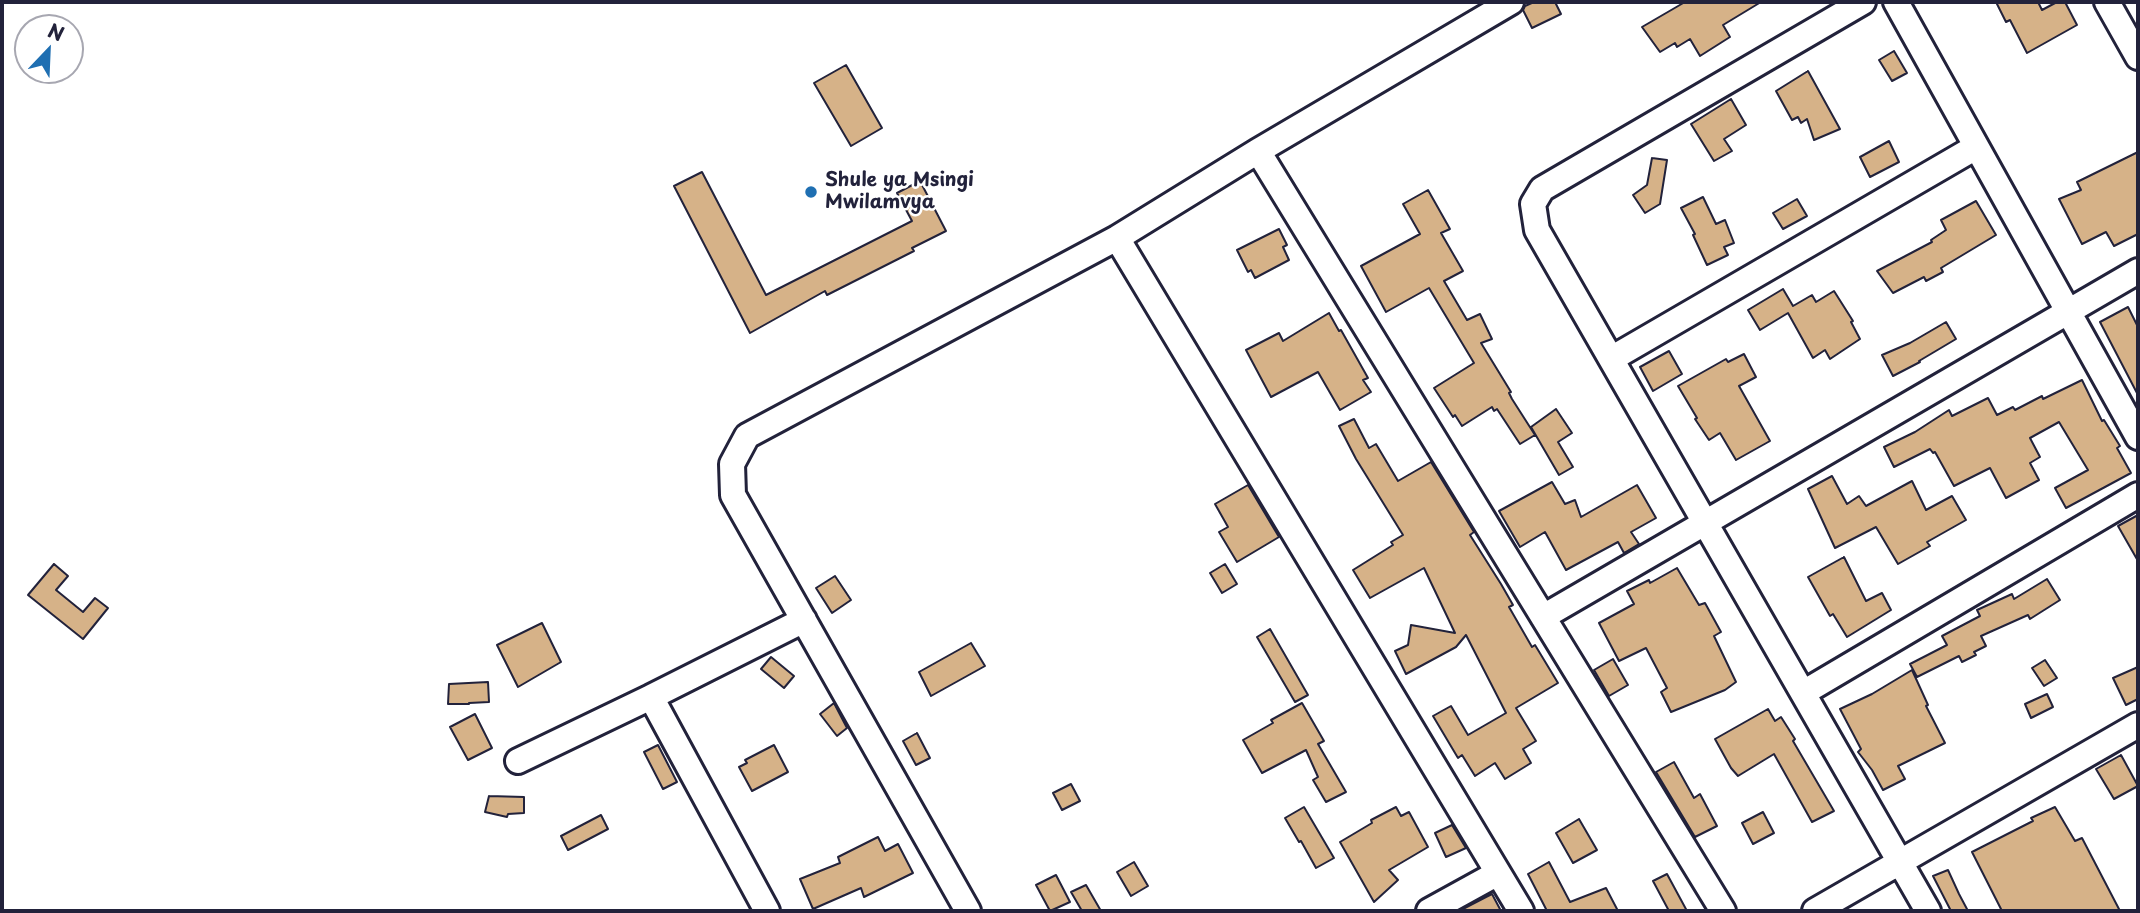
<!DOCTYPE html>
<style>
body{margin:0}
#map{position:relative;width:2140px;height:913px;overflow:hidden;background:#fff;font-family:"Playpen Sans",sans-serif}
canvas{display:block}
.frame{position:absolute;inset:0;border:4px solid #22223b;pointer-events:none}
.north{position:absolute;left:14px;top:14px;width:70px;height:70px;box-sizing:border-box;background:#fff;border:2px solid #a7a7b1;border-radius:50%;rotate:23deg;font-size:19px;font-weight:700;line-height:28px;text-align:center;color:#22223b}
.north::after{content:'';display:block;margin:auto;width:24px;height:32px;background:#1f6fb2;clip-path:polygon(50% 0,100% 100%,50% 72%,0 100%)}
</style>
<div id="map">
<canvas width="2140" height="913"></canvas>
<div class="frame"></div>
<div class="north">N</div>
</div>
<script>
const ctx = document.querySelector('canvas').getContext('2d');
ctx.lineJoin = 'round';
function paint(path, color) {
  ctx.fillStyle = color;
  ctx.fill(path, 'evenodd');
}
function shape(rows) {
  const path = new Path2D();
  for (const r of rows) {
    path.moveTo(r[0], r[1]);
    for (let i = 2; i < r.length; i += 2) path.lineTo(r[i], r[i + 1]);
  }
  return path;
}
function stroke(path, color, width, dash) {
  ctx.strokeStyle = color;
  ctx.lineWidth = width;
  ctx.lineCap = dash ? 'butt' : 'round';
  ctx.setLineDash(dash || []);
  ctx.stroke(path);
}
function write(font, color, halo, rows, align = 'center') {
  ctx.font = font + ' "Playpen Sans",sans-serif';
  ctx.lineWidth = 5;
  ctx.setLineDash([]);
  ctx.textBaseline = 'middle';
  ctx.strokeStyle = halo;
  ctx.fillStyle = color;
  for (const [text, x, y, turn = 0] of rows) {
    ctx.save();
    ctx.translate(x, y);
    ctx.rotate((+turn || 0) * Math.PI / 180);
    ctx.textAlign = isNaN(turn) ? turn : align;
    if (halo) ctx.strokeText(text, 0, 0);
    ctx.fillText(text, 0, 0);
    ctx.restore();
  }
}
const building = shape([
 [1534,2,1555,2,1561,14,1532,28,1523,10,1525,6,1534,2],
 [1685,2,1761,2,1723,25,1730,37,1700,56,1690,39,1677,47,1675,43,1660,52,1642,27,1685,2],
 [1996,2,2038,2,2042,10,2057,2,2065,2,2077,25,2027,53,2010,20,2006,22,1996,2],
 [1894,51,1907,73,1892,81,1879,60,1894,51],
 [846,65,882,128,851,146,814,83,846,65],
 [1808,71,1840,129,1814,140,1807,119,1801,123,1798,117,1792,120,1776,91,1808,71],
 [1731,99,1746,125,1724,139,1732,151,1714,161,1691,124,1731,99],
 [1889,141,1899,162,1870,177,1860,157,1889,141],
 [2138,152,2138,234,2114,246,2106,232,2082,244,2059,199,2081,190,2077,182,2138,152],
 [1652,158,1667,160,1660,204,1645,213,1633,195,1647,185,1652,158],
 [702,172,766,295,912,221,897,193,920,181,946,231,912,248,914,251,827,295,825,291,750,333,674,186,702,172],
 [1428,190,1450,229,1441,233,1463,271,1444,281,1467,320,1480,314,1492,339,1481,343,1511,392,1509,393,1512,399,1535,435,1520,444,1497,409,1494,411,1492,407,1462,426,1455,415,1453,417,1434,388,1474,363,1429,288,1386,312,1361,266,1420,234,1403,204,1428,190],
 [1703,197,1716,224,1725,220,1734,243,1724,247,1728,255,1707,265,1693,235,1695,234,1681,208,1703,197],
 [1797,199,1807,216,1783,229,1773,213,1797,199],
 [1976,201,1996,235,1941,268,1943,272,1926,281,1924,277,1893,293,1877,271,1932,242,1931,240,1946,230,1941,220,1976,201],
 [1279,229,1287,245,1283,247,1289,260,1255,278,1251,270,1248,272,1237,250,1279,229],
 [1783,289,1793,306,1812,295,1816,302,1834,291,1853,321,1851,322,1860,339,1830,359,1825,350,1813,358,1788,313,1760,330,1748,310,1783,289],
 [2128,307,2138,327,2138,395,2100,322,2128,307],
 [1329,313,1339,331,1341,330,1368,378,1363,380,1371,392,1340,410,1318,372,1271,397,1246,350,1279,333,1283,341,1329,313],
 [1946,322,1956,339,1919,361,1920,362,1893,376,1882,355,1910,343,1946,322],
 [1669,351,1682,374,1653,391,1640,367,1669,351],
 [1744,354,1756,377,1739,386,1770,441,1736,460,1720,433,1709,440,1695,419,1697,418,1678,386,1726,359,1728,362,1744,354],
 [2082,380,2102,421,2104,420,2120,446,2117,448,2131,473,2066,508,2055,488,2088,470,2059,422,2030,438,2040,457,2030,463,2039,480,2006,498,1990,468,1954,486,1935,452,1933,453,1930,449,1894,467,1884,447,1915,432,1949,410,1952,416,1988,398,1997,415,2013,407,2015,410,2042,396,2043,399,2082,380],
 [1556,409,1572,433,1558,442,1573,467,1559,475,1531,427,1556,409],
 [1354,419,1369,448,1376,444,1398,481,1431,462,1474,532,1470,535,1501,584,1513,605,1509,607,1532,647,1535,645,1558,683,1516,708,1536,741,1523,749,1531,763,1505,779,1495,763,1475,776,1462,755,1458,758,1433,716,1451,706,1468,735,1506,713,1466,635,1456,647,1406,674,1395,651,1408,645,1411,625,1455,633,1424,568,1370,598,1353,570,1393,545,1391,542,1403,535,1356,459,1339,426,1354,419],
 [1832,476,1847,504,1859,496,1866,506,1912,481,1926,510,1952,496,1966,520,1927,542,1930,546,1898,564,1876,527,1835,548,1808,489,1832,476],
 [1552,482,1565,504,1575,500,1581,517,1637,485,1656,518,1631,532,1639,544,1624,553,1618,542,1566,570,1545,532,1520,547,1499,511,1552,482],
 [1248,485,1279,537,1237,562,1219,532,1228,527,1215,504,1248,485],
 [2138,515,2138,561,2118,526,2138,515],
 [1844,557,1866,601,1882,593,1891,610,1847,637,1833,614,1830,616,1808,577,1844,557],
 [54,564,68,576,56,590,83,612,95,598,108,608,83,639,28,595,54,564],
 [1225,564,1237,584,1222,593,1210,573,1225,564],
 [1677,568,1699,605,1705,603,1721,632,1714,636,1736,682,1725,690,1671,712,1661,692,1667,688,1646,648,1619,661,1599,623,1634,604,1627,591,1649,580,1650,583,1677,568],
 [835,576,851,600,832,613,816,588,835,576],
 [2047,579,2060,600,2030,619,2028,615,1981,636,1986,646,1974,652,1976,655,1962,662,1959,656,1917,677,1910,664,1947,645,1942,636,1980,616,1977,610,2012,594,2014,599,2047,579],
 [542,623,561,662,518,687,497,645,542,623],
 [1270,629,1308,695,1295,702,1257,637,1270,629],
 [971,643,985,666,931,696,919,672,971,643],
 [771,657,794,676,784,688,761,669,771,657],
 [1613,659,1628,685,1609,696,1594,670,1613,659],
 [2045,660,2057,678,2044,686,2032,668,2045,660],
 [2138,667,2138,699,2126,705,2113,678,2138,667],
 [1912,670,1928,705,1926,706,1945,743,1898,766,1905,779,1883,790,1872,770,1858,752,1861,749,1840,709,1872,694,1912,670],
 [488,682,489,702,469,703,469,704,448,704,449,684,488,682],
 [2047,694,2053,707,2031,718,2025,704,2047,694],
 [834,703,847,728,837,736,820,714,834,703],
 [1302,703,1324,741,1318,744,1346,792,1326,802,1313,780,1318,777,1306,750,1262,773,1243,740,1273,723,1271,720,1302,703],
 [1768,709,1775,721,1781,717,1795,739,1793,741,1834,811,1812,822,1774,754,1738,776,1731,768,1715,739,1768,709],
 [475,714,492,748,468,760,450,727,475,714],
 [917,733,930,758,916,765,903,741,917,733],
 [658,745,677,782,663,789,644,752,658,745],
 [774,745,788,772,752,791,739,767,747,763,745,760,774,745],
 [2121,755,2138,786,2114,799,2096,769,2121,755],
 [1674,762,1694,798,1700,794,1717,826,1695,837,1656,772,1674,762],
 [1071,784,1080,801,1062,810,1053,793,1071,784],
 [489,796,524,797,524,813,508,814,507,817,485,812,489,796],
 [1304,807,1334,858,1316,868,1301,841,1299,842,1285,818,1304,807],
 [1396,807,1401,816,1409,812,1428,847,1389,870,1398,880,1374,902,1340,842,1372,823,1371,820,1396,807],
 [2055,807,2075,841,2082,838,2120,911,2002,911,1972,852,2033,821,2031,818,2055,807],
 [1763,812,1774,833,1753,844,1742,823,1763,812],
 [601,815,608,829,568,850,561,836,601,815],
 [1579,819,1597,850,1573,863,1556,833,1579,819],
 [1452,825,1466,848,1446,857,1435,833,1452,825],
 [878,837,885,851,898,844,913,873,864,897,861,888,813,909,800,879,840,863,838,857,878,837],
 [1134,862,1148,886,1131,896,1117,872,1134,862],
 [1549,862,1570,902,1606,888,1618,911,1547,911,1528,874,1549,862],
 [1948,870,1959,894,1968,911,1951,911,1933,876,1948,870],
 [1667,874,1687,911,1669,911,1653,881,1667,874],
 [1056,875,1070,902,1050,911,1036,885,1056,875],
 [1086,885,1101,911,1082,911,1071,892,1086,885],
 [1492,894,1501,911,1459,911,1486,897,1492,894]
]);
paint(building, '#d6b288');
stroke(building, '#22223b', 2);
const minor = shape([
 [1863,2,1542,189,1533,204,1537,230,1928,911],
 [1896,2,2138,437],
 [2107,2,2138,57],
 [1258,151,1723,911],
 [1117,238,1521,911],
 [1611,359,1976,147],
 [1543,617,2138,271],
 [1803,693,2138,495],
 [518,761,651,697],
 [767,911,651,697,804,620],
 [968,911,733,495,732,464,747,436,1117,238,1258,151,1511,2],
 [1429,911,1498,873],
 [1815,911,2138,725]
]);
stroke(minor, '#22223b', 30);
stroke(minor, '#fff', 24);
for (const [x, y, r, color] of [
 [811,192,7,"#1f6fb2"]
]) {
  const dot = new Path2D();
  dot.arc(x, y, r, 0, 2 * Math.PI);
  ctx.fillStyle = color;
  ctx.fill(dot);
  stroke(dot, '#fff', 2.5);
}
write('bold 19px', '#22223b', '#fff', [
 ["Shule ya Msingi",825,181],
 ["Mwilamvya",825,203]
], 'left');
</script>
